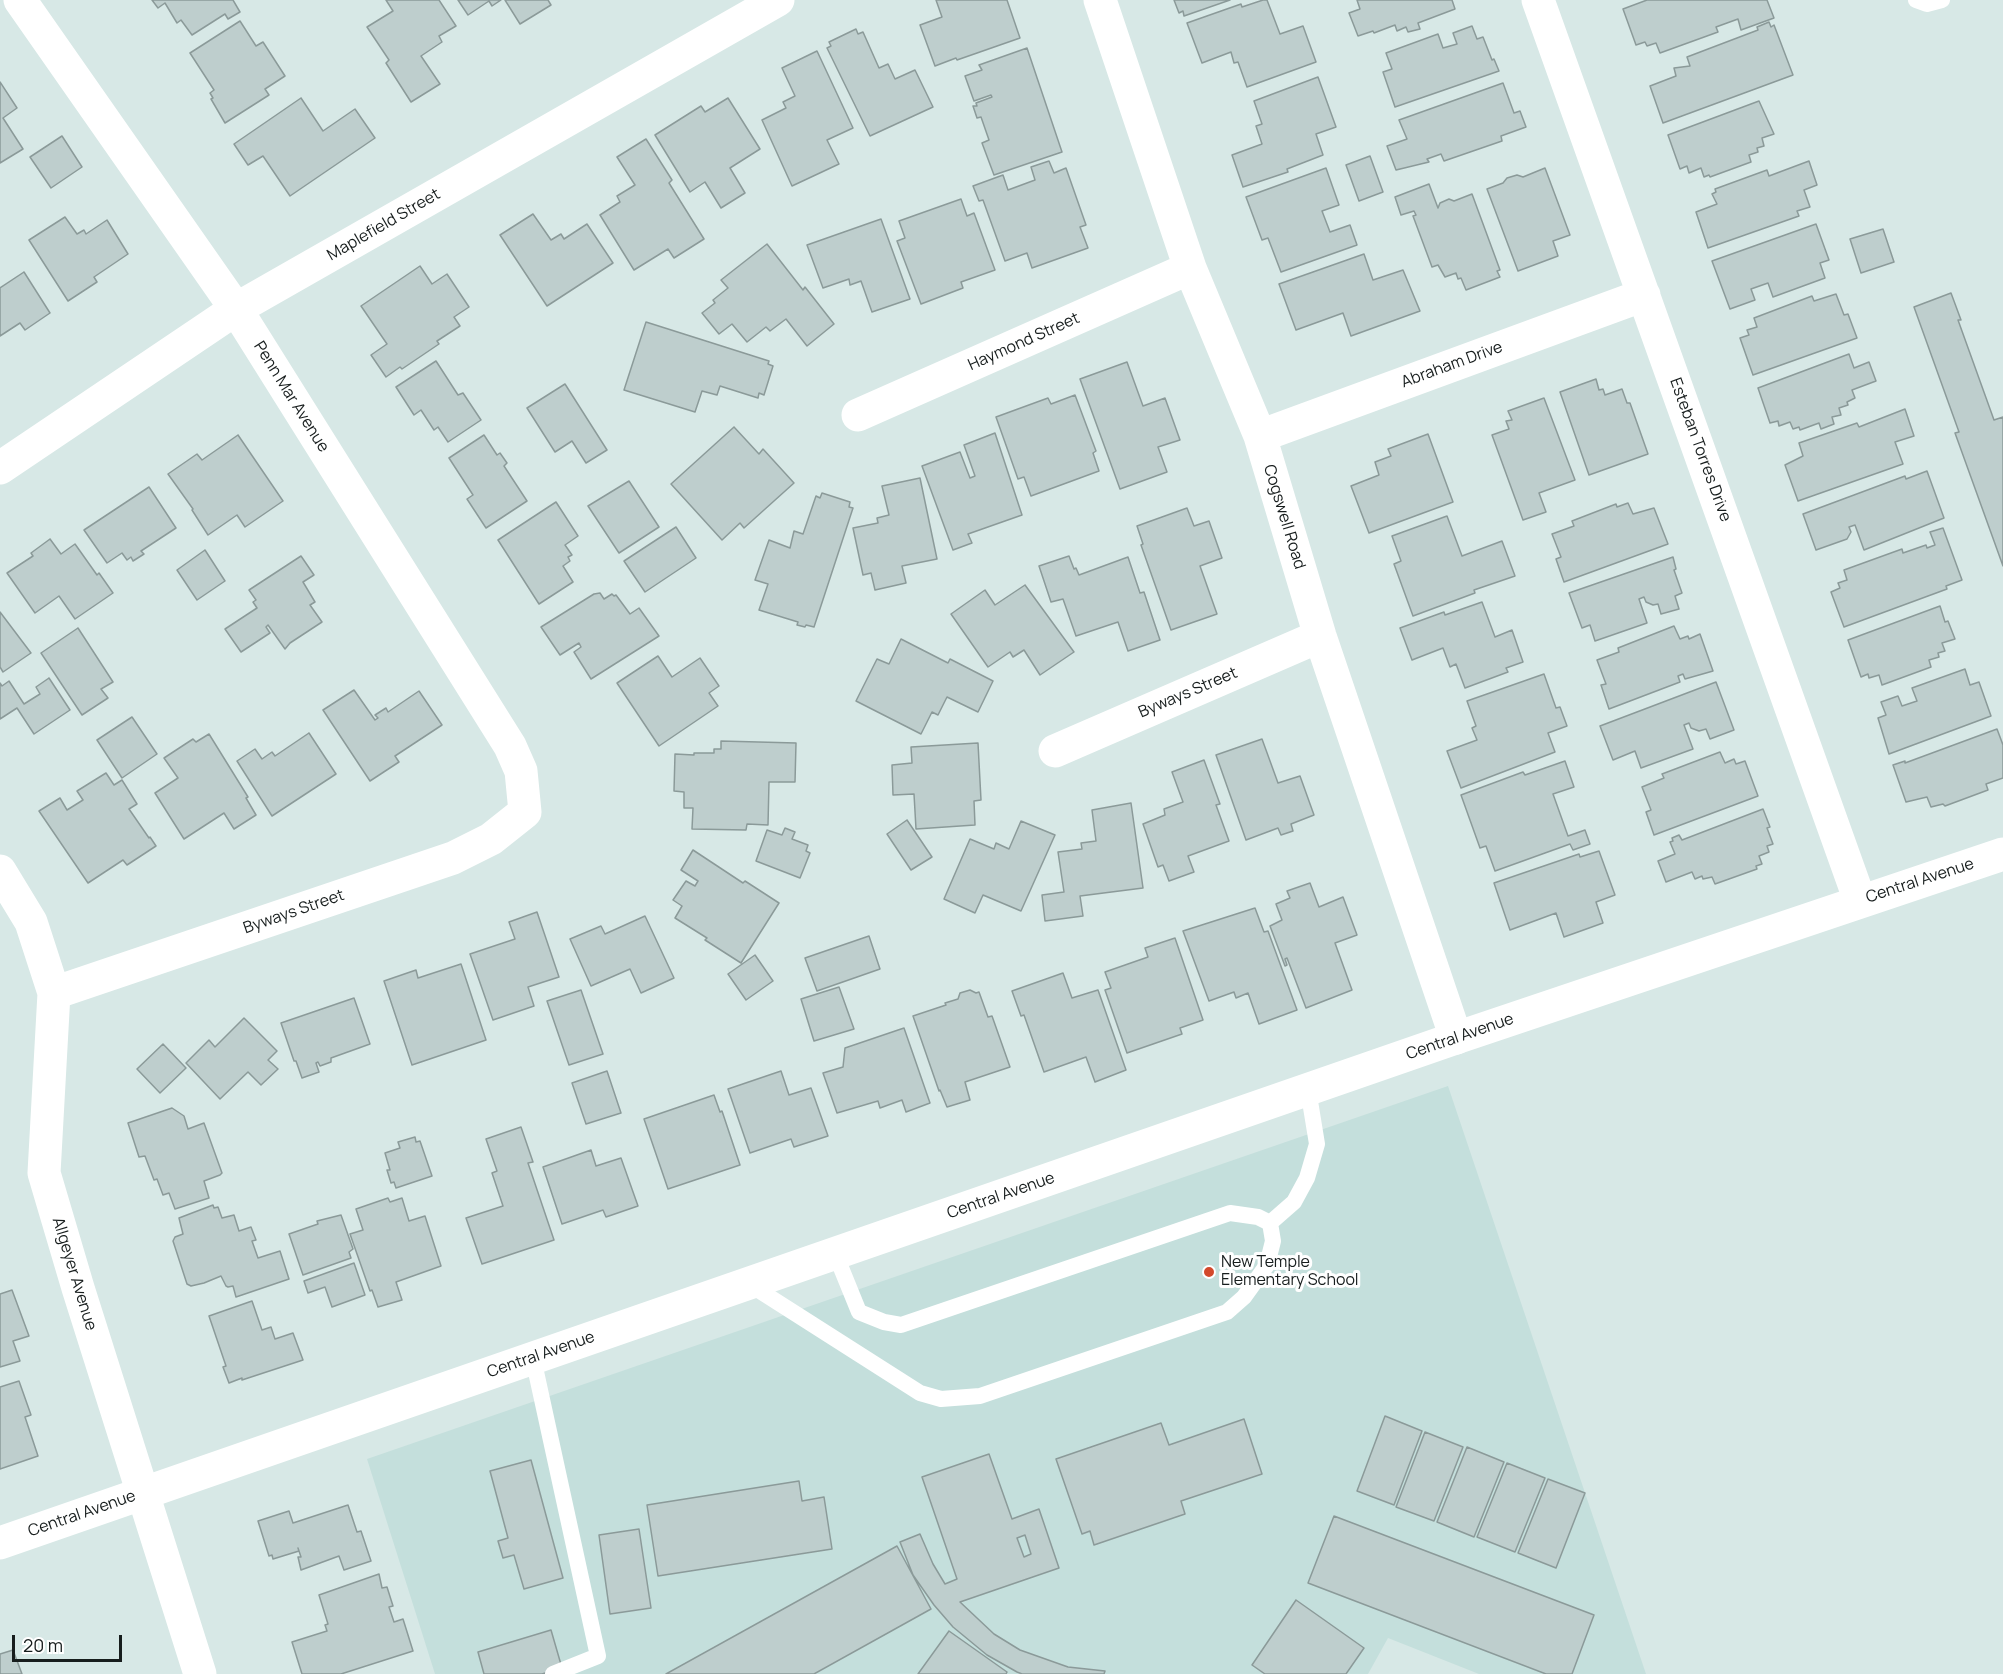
<!DOCTYPE html>
<style>
body{margin:0}
#map{position:relative;width:2003px;height:1674px;overflow:hidden;background:#d7e8e6;font-family:Manrope,sans-serif}
canvas{display:block}
.scale{position:absolute;left:12px;top:1635px;width:110px;height:27px;box-sizing:border-box;border:3px solid #171d1d;border-top:0;padding-left:8px;font-size:18px;line-height:21px;white-space:nowrap;color:#171d1d;-webkit-text-stroke:4px #fff;paint-order:stroke}
</style>
<div id="map">
<canvas width="2003" height="1674"></canvas>
<div class="scale">20 m</div>
</div>
<script>
const ctx = document.querySelector('canvas').getContext('2d');
ctx.lineJoin = 'round';
function paint(path, color) {
  ctx.fillStyle = color;
  ctx.fill(path, 'evenodd');
}
function shape(rows) {
  const path = new Path2D();
  for (const r of rows) {
    path.moveTo(r[0], r[1]);
    for (let i = 2; i < r.length; i += 2) path.lineTo(r[i], r[i + 1]);
  }
  return path;
}
function stroke(path, color, width, dash) {
  ctx.strokeStyle = color;
  ctx.lineWidth = width;
  ctx.lineCap = dash ? 'butt' : 'round';
  ctx.setLineDash(dash || []);
  ctx.stroke(path);
}
function write(font, color, halo, rows, align = 'center') {
  ctx.font = font + ' Manrope,sans-serif';
  ctx.lineWidth = 6;
  ctx.setLineDash([]);
  ctx.textBaseline = 'middle';
  ctx.strokeStyle = halo;
  ctx.fillStyle = color;
  for (const [text, x, y, turn = 0] of rows) {
    ctx.save();
    ctx.translate(x, y);
    ctx.rotate((+turn || 0) * Math.PI / 180);
    ctx.textAlign = isNaN(turn) ? turn : align;
    if (halo) ctx.strokeText(text, 0, 0);
    ctx.fillText(text, 0, 0);
    ctx.restore();
  }
}
paint(shape([
 [1448,1086,1646,1674,1479,1674,1388,1638,1368,1674,435,1674,367,1459]
]), '#c4dfdc');
const building = shape([
 [152,0,233,0,240,12,228,19,225,14,192,35,181,20,177,23,165,3,158,8,152,0],
 [386,0,439,0,456,26,439,36,442,42,421,56,440,84,411,102,386,63,389,60,367,27,393,11,386,0],
 [458,0,501,0,492,6,489,1,468,15,458,0],
 [505,0,548,0,551,5,520,24,505,0],
 [936,0,1007,0,1020,38,957,60,956,58,935,66,920,25,942,17,936,0],
 [1174,0,1230,0,1184,16,1183,11,1179,13,1174,0],
 [1263,0,1267,0,1280,34,1303,26,1316,62,1247,87,1238,62,1234,63,1231,52,1202,63,1187,23,1241,4,1242,7,1263,0],
 [1357,0,1452,0,1455,9,1418,23,1420,29,1408,32,1406,27,1397,31,1395,25,1374,33,1373,31,1358,36,1349,13,1360,9,1357,0],
 [1647,0,1767,0,1774,18,1741,30,1738,19,1716,27,1718,32,1660,53,1656,43,1647,46,1645,42,1636,45,1623,9,1647,0],
 [240,21,256,46,263,42,285,76,265,89,269,95,225,123,211,99,213,98,210,93,214,90,190,53,240,21],
 [1769,22,1771,27,1774,25,1793,75,1663,123,1650,86,1676,76,1674,68,1690,66,1687,57,1758,30,1757,27,1769,22],
 [1472,26,1477,39,1483,37,1492,60,1494,59,1499,71,1395,107,1383,72,1392,69,1386,53,1438,34,1443,48,1457,44,1453,33,1472,26],
 [856,29,858,34,863,32,879,68,888,64,895,79,915,70,933,107,870,136,827,48,831,46,829,42,856,29],
 [1027,48,1062,152,994,175,982,143,989,140,981,117,977,118,973,106,977,106,976,103,992,97,991,95,974,101,965,76,982,70,979,65,1027,48],
 [817,51,853,128,827,140,839,164,792,186,762,120,786,108,783,102,795,96,782,68,817,51],
 [1318,77,1336,127,1316,134,1323,155,1287,169,1288,172,1243,187,1232,155,1262,144,1256,126,1262,124,1254,101,1318,77],
 [0,82,17,108,3,118,23,149,0,163,0,82],
 [1503,83,1514,113,1520,111,1526,127,1501,136,1502,141,1444,161,1441,154,1427,159,1429,162,1396,170,1387,146,1407,139,1399,120,1503,83],
 [301,98,323,131,355,109,375,138,290,196,263,156,248,165,234,144,301,98],
 [728,98,760,149,730,168,745,193,721,208,705,182,690,192,655,135,701,106,705,112,728,98],
 [1759,101,1774,134,1762,138,1764,146,1757,148,1758,152,1749,155,1751,162,1710,177,1709,175,1704,177,1701,168,1689,173,1687,166,1680,169,1668,135,1759,101],
 [62,136,82,167,51,188,30,157,62,136],
 [646,139,672,180,669,183,704,239,674,258,668,249,634,270,600,215,620,202,617,196,635,185,617,157,646,139],
 [1370,156,1383,192,1359,201,1346,165,1370,156],
 [1049,161,1054,173,1066,168,1086,225,1080,227,1088,248,1032,268,1027,253,1005,261,983,200,979,201,973,186,1003,175,1008,190,1035,180,1031,167,1049,161],
 [1809,161,1817,185,1804,190,1810,207,1797,211,1799,216,1708,248,1696,212,1717,204,1712,194,1716,192,1715,189,1767,170,1769,176,1809,161],
 [1326,168,1339,205,1322,211,1330,232,1350,225,1357,245,1281,272,1268,238,1262,240,1246,197,1326,168],
 [1545,168,1570,235,1553,241,1558,256,1518,271,1487,189,1503,183,1507,178,1517,175,1523,177,1545,168],
 [1429,184,1438,208,1440,203,1449,199,1454,201,1472,194,1500,270,1497,271,1500,277,1466,290,1461,278,1458,279,1456,273,1445,277,1438,265,1432,267,1413,216,1416,215,1414,211,1401,215,1395,197,1429,184],
 [961,199,967,216,974,213,995,270,961,282,963,288,921,304,897,241,905,238,899,221,961,199],
 [533,214,551,240,561,234,564,239,587,224,613,263,547,306,500,235,533,214],
 [65,217,77,234,84,230,86,234,107,220,128,254,94,277,97,282,68,301,29,240,65,217],
 [881,219,910,299,872,312,861,281,850,285,849,279,823,288,807,245,881,219],
 [1816,224,1829,260,1820,263,1825,278,1773,297,1768,283,1751,289,1755,300,1730,309,1712,261,1816,224],
 [1883,229,1894,262,1861,273,1850,239,1883,229],
 [767,244,803,290,805,287,834,324,807,346,786,319,770,331,766,327,747,342,732,324,719,334,702,313,715,303,713,300,728,288,721,280,767,244],
 [1364,254,1373,280,1403,270,1420,311,1351,336,1343,313,1296,330,1279,284,1364,254],
 [420,266,432,284,447,274,469,307,454,317,460,326,437,341,439,344,402,369,400,367,386,377,371,355,387,344,361,306,420,266],
 [24,272,50,313,25,330,20,323,0,336,0,288,24,272],
 [1951,293,1961,320,1958,320,1994,420,2003,417,2003,566,1955,433,1959,432,1914,307,1951,293],
 [1836,294,1844,315,1848,314,1857,338,1753,375,1740,338,1749,335,1747,330,1757,327,1754,318,1812,296,1814,301,1836,294],
 [646,322,769,361,768,364,773,366,764,395,759,393,758,398,720,386,717,395,702,391,695,412,624,390,646,322],
 [1849,354,1854,368,1869,362,1876,381,1852,390,1855,398,1847,402,1848,405,1839,408,1841,415,1832,417,1834,424,1821,429,1819,423,1800,430,1799,427,1793,429,1790,422,1779,426,1778,421,1770,423,1758,388,1849,354],
 [436,361,458,395,463,393,481,420,448,442,438,427,434,430,421,410,414,415,396,387,436,361],
 [1127,362,1143,406,1165,398,1180,440,1158,447,1167,472,1120,489,1080,379,1127,362],
 [1596,379,1599,390,1603,389,1605,395,1622,389,1627,403,1630,403,1648,454,1589,475,1560,392,1596,379],
 [565,384,607,450,586,463,572,441,555,452,527,408,565,384],
 [1075,395,1096,451,1093,453,1099,471,1031,496,1024,477,1018,479,996,417,1048,398,1051,404,1075,395],
 [1544,398,1575,480,1539,493,1546,512,1523,520,1492,435,1509,429,1506,421,1512,420,1508,411,1544,398],
 [1905,409,1914,436,1895,442,1903,464,1798,501,1785,465,1803,456,1799,443,1857,423,1859,427,1905,409],
 [734,427,759,454,763,449,794,483,744,528,740,523,722,540,671,484,734,427],
 [995,433,1022,515,968,534,972,543,953,550,922,466,960,452,970,478,975,476,964,445,995,433],
 [1428,434,1453,502,1369,533,1351,486,1379,475,1375,462,1391,456,1388,449,1428,434],
 [238,435,283,501,245,527,237,515,208,535,192,510,193,509,168,474,197,454,202,460,238,435],
 [484,435,497,455,500,453,507,463,504,466,527,501,486,528,467,499,473,495,449,458,484,435],
 [1927,471,1944,518,1864,550,1855,525,1849,527,1851,532,1847,539,1816,550,1803,514,1905,476,1906,479,1927,471],
 [920,478,937,559,902,566,906,583,875,590,871,573,863,575,853,528,878,523,877,518,889,515,882,486,920,478],
 [629,481,659,527,619,553,588,506,629,481],
 [149,487,176,528,141,551,144,554,133,561,131,557,127,560,122,553,107,563,84,530,149,487],
 [822,493,850,502,849,507,853,508,814,627,806,625,805,627,797,625,798,622,759,610,768,584,755,580,769,540,790,548,794,531,803,534,816,496,820,498,822,493],
 [556,502,578,536,565,545,572,555,568,557,570,561,563,566,573,582,539,604,498,540,556,502],
 [1628,503,1633,514,1654,508,1668,544,1564,582,1556,559,1561,557,1552,534,1574,526,1572,521,1616,504,1617,507,1628,503],
 [1187,508,1194,526,1209,521,1222,558,1200,566,1217,614,1171,630,1141,545,1143,544,1137,526,1187,508],
 [1447,516,1462,556,1502,541,1515,576,1474,590,1475,593,1413,616,1394,564,1401,561,1392,536,1447,516],
 [676,527,696,558,645,592,624,561,676,527],
 [1943,528,1962,580,1946,586,1947,589,1844,627,1831,592,1840,588,1838,583,1847,580,1844,570,1902,549,1903,553,1926,545,1927,548,1935,545,1930,532,1943,528],
 [50,539,61,554,75,544,97,575,99,573,113,593,75,619,59,596,35,613,7,573,33,556,31,553,50,539],
 [205,550,225,581,197,600,177,570,205,550],
 [301,556,314,575,303,582,315,602,310,605,322,622,290,643,285,649,268,625,266,627,270,633,241,652,225,629,257,608,253,602,256,600,249,590,301,556],
 [1069,556,1074,569,1076,568,1079,575,1128,557,1140,593,1144,592,1160,640,1128,651,1118,622,1076,636,1063,599,1051,602,1039,566,1069,556],
 [1673,557,1676,569,1674,570,1682,593,1675,596,1679,609,1661,614,1658,604,1653,605,1646,602,1644,597,1639,599,1647,623,1595,641,1590,625,1582,628,1569,593,1673,557],
 [1025,585,1074,652,1040,675,1024,650,1013,657,1010,652,988,667,951,614,985,590,995,605,1025,585],
 [600,593,604,599,612,594,614,596,616,595,630,614,639,608,659,636,591,679,574,652,581,647,579,643,560,655,541,627,594,594,600,593],
 [1482,602,1495,637,1512,630,1523,662,1506,668,1508,672,1465,688,1456,664,1450,667,1443,648,1412,660,1400,628,1444,612,1445,615,1482,602],
 [1940,606,1945,622,1948,621,1955,639,1942,643,1945,651,1938,653,1939,657,1929,660,1931,667,1882,685,1879,675,1869,678,1868,674,1861,677,1848,640,1940,606],
 [0,612,31,653,3,672,0,667,0,612],
 [1674,626,1680,639,1688,636,1689,639,1700,634,1713,671,1685,679,1683,674,1678,676,1680,682,1609,709,1601,685,1606,684,1597,660,1619,652,1618,648,1674,626],
 [78,628,113,682,101,689,108,698,82,715,41,653,78,628],
 [901,639,948,663,950,659,993,681,978,712,947,697,938,715,932,712,921,734,856,701,877,659,889,664,901,639],
 [658,656,672,677,700,658,719,686,709,693,718,706,659,746,617,683,658,656],
 [1965,669,1970,685,1979,682,1991,716,1889,754,1878,718,1886,715,1881,702,1898,696,1902,706,1917,701,1912,688,1965,669],
 [1544,674,1556,708,1560,707,1567,726,1548,733,1555,752,1461,788,1447,751,1477,740,1472,728,1476,726,1467,701,1544,674],
 [49,678,70,710,34,734,17,708,0,719,0,683,2,686,9,681,24,704,40,694,36,687,49,678],
 [1716,682,1734,730,1710,739,1706,729,1699,731,1691,728,1689,723,1684,725,1693,749,1641,768,1635,751,1613,760,1600,726,1716,682],
 [354,690,375,720,378,718,375,715,386,708,388,712,419,691,442,725,395,756,399,762,370,781,323,710,354,690],
 [132,717,157,754,122,778,97,740,132,717],
 [1997,729,2003,745,2003,778,1986,784,1988,790,1945,806,1943,804,1931,807,1927,797,1906,802,1893,765,1905,761,1905,763,1997,729],
 [309,733,336,774,272,816,237,761,255,749,262,759,272,752,275,756,309,733],
 [209,734,248,797,246,798,256,815,234,829,224,813,184,839,155,793,178,778,164,758,193,739,196,742,209,734],
 [1262,739,1278,783,1300,776,1314,815,1291,824,1293,831,1281,835,1278,828,1246,840,1216,755,1262,739],
 [721,741,796,743,795,782,769,782,768,825,747,824,746,830,692,829,693,808,684,808,684,792,674,791,675,754,694,755,694,753,714,753,714,749,721,749,721,741],
 [978,743,981,800,974,801,975,825,916,829,914,794,893,795,892,765,912,763,911,747,978,743],
 [1720,752,1725,763,1734,759,1736,764,1745,761,1758,796,1654,835,1646,812,1651,810,1642,787,1664,778,1662,774,1720,752],
 [1204,760,1220,804,1216,805,1229,841,1188,856,1194,872,1169,881,1163,865,1158,867,1143,824,1165,815,1164,809,1183,802,1172,772,1204,760],
 [1565,761,1574,787,1553,794,1568,836,1585,830,1590,844,1573,850,1570,844,1495,871,1486,846,1480,848,1461,795,1523,772,1525,775,1565,761],
 [106,773,114,785,122,780,137,804,129,809,149,838,150,837,156,846,127,865,123,860,88,883,39,811,60,798,67,810,83,800,77,791,106,773],
 [1131,803,1143,888,1080,896,1083,916,1045,921,1042,895,1064,892,1058,852,1082,849,1081,843,1096,841,1092,810,1131,803],
 [1763,809,1770,827,1767,828,1773,844,1767,846,1769,852,1759,856,1762,864,1756,866,1757,869,1715,884,1712,877,1703,879,1702,876,1695,879,1692,872,1666,882,1658,861,1675,854,1670,842,1673,841,1672,838,1679,835,1682,840,1763,809],
 [907,820,932,857,911,870,887,834,907,820],
 [1021,821,1055,835,1021,911,983,895,975,913,944,899,970,839,994,849,996,843,1009,849,1021,821],
 [785,828,795,832,792,839,808,845,806,851,810,853,800,878,756,861,767,830,782,835,785,828],
 [693,850,743,883,745,881,779,903,741,963,705,940,707,938,675,918,682,906,673,900,686,881,695,886,698,881,681,870,693,850],
 [1599,851,1615,895,1596,902,1603,923,1564,937,1556,913,1510,930,1494,883,1579,854,1580,857,1599,851],
 [1310,883,1319,907,1343,897,1357,935,1335,943,1352,990,1306,1008,1287,958,1285,959,1287,965,1285,966,1270,926,1282,920,1276,904,1290,898,1287,891,1310,883],
 [1255,908,1264,932,1268,931,1297,1010,1259,1024,1248,993,1236,998,1234,992,1209,1001,1183,931,1255,908],
 [537,912,559,977,528,987,534,1006,493,1020,470,954,515,939,509,922,537,912],
 [645,916,674,978,641,993,630,969,591,986,570,939,601,926,605,934,645,916],
 [869,936,880,969,817,991,805,958,869,936],
 [1175,938,1203,1020,1180,1028,1182,1034,1127,1053,1105,990,1111,988,1105,972,1148,957,1145,948,1175,938],
 [755,955,773,981,746,1000,728,974,755,955],
 [461,964,486,1040,412,1065,384,981,416,970,418,978,461,964],
 [1063,973,1072,998,1098,990,1126,1070,1095,1082,1086,1057,1044,1072,1024,1015,1021,1016,1012,991,1063,973],
 [839,987,854,1029,814,1041,801,999,839,987],
 [581,990,603,1054,569,1065,547,1001,581,990],
 [970,990,976,993,979,992,988,1017,992,1016,1010,1067,965,1082,970,1100,947,1107,940,1090,939,1091,913,1016,946,1005,945,1003,958,999,960,993,970,990],
 [354,998,370,1044,331,1058,331,1062,320,1066,318,1062,316,1063,319,1072,302,1078,296,1061,294,1061,281,1023,354,998],
 [244,1018,277,1051,268,1060,278,1069,261,1085,248,1072,220,1099,186,1063,209,1040,215,1047,244,1018],
 [904,1028,930,1103,906,1112,902,1100,880,1108,878,1101,837,1113,823,1073,843,1067,845,1048,904,1028],
 [163,1044,186,1068,160,1093,137,1069,163,1044],
 [607,1071,621,1113,586,1124,572,1083,607,1071],
 [781,1071,789,1095,811,1088,828,1136,794,1147,791,1139,750,1153,728,1089,781,1071],
 [714,1095,720,1112,722,1111,740,1165,668,1189,644,1119,714,1095],
 [172,1108,184,1116,188,1129,204,1123,222,1173,220,1175,204,1181,209,1198,175,1209,169,1193,163,1195,157,1179,154,1180,145,1156,139,1157,128,1123,172,1108],
 [521,1127,533,1162,528,1163,554,1240,482,1264,466,1218,503,1206,492,1173,497,1171,486,1139,521,1127],
 [415,1137,416,1142,420,1141,432,1176,396,1188,394,1182,391,1183,387,1170,390,1170,385,1153,400,1148,398,1142,415,1137],
 [591,1150,596,1166,621,1158,638,1206,606,1217,603,1210,562,1224,543,1167,591,1150],
 [388,1198,390,1202,402,1198,409,1221,425,1216,441,1266,396,1282,402,1300,378,1307,372,1290,370,1291,350,1234,363,1230,356,1209,388,1198],
 [213,1205,214,1208,218,1207,222,1218,234,1215,239,1231,251,1227,256,1240,252,1241,258,1258,280,1251,289,1279,236,1297,233,1286,228,1287,226,1286,221,1276,204,1283,191,1286,187,1284,173,1241,175,1237,183,1234,179,1218,213,1205],
 [341,1215,353,1249,349,1252,351,1258,303,1275,289,1234,318,1224,317,1221,341,1215],
 [354,1263,365,1295,332,1307,325,1287,308,1293,304,1281,354,1263],
 [12,1290,29,1336,13,1341,20,1361,0,1367,0,1294,12,1290],
 [252,1301,262,1330,271,1327,275,1339,293,1333,303,1360,242,1380,242,1378,229,1383,223,1367,226,1366,209,1316,252,1301],
 [19,1381,31,1415,25,1417,38,1456,0,1469,0,1387,19,1381],
 [1385,1416,1422,1431,1394,1505,1357,1491,1385,1416],
 [1244,1419,1262,1474,1181,1501,1185,1514,1094,1545,1090,1531,1082,1534,1056,1459,1161,1423,1169,1445,1244,1419],
 [1425,1432,1463,1447,1434,1521,1396,1507,1425,1432],
 [1467,1447,1504,1462,1474,1537,1437,1522,1467,1447],
 [989,1454,1012,1519,1039,1509,1059,1568,960,1602,994,1634,1020,1650,1068,1667,1105,1671,1104,1674,1022,1674,1017,1672,987,1655,953,1627,934,1605,913,1575,900,1542,920,1534,933,1564,945,1584,957,1579,922,1477,989,1454],
 [1025,1535,1031,1554,1024,1557,1017,1538,1025,1535],
 [531,1460,563,1578,524,1589,514,1555,503,1558,498,1541,508,1538,490,1471,531,1460],
 [1507,1463,1545,1478,1515,1552,1477,1537,1507,1463],
 [1548,1479,1585,1493,1556,1568,1518,1553,1548,1479],
 [799,1481,802,1501,824,1497,832,1549,658,1576,647,1505,799,1481],
 [348,1505,357,1532,361,1531,371,1561,344,1570,339,1556,301,1570,298,1557,301,1557,298,1548,299,1551,273,1559,272,1555,269,1556,258,1521,289,1511,293,1523,348,1505],
 [1334,1516,1594,1615,1572,1674,1546,1674,1308,1583,1334,1516],
 [639,1529,651,1608,610,1614,599,1535,639,1529],
 [897,1546,931,1609,814,1674,666,1674,897,1546],
 [379,1574,382,1588,387,1587,393,1606,389,1607,394,1622,403,1619,413,1651,341,1674,302,1674,292,1642,327,1631,325,1625,328,1624,319,1595,379,1574],
 [1296,1600,1364,1648,1346,1674,1265,1674,1252,1665,1296,1600],
 [551,1630,562,1668,542,1674,484,1674,478,1652,551,1630],
 [949,1631,1007,1672,1006,1674,918,1674,949,1631],
 [13,1650,22,1674,0,1674,0,1654,13,1650]
]);
paint(building, '#bececd');
stroke(building, '#8b9a99', 1.5);
stroke(shape([
 [1916,0,1927,4,1942,0],
 [1270,1223,1294,1202,1307,1178,1317,1144,1308,1089],
 [749,1284,920,1393,941,1399,980,1396,1227,1312,1244,1297,1267,1265,1273,1241,1270,1223,1258,1217,1230,1213,901,1325,884,1322,859,1312,835,1253],
 [533,1358,598,1656,553,1674]
]), '#fff', 16);
stroke(shape([
 [20,0,236,309,510,746,521,771,525,812,491,839,453,858,54,993],
 [1100,0,1190,268,1260,436,1320,636,1456,1038],
 [1538,0,1860,901],
 [858,415,1190,268],
 [1260,436,1644,295],
 [0,468,236,309,778,0],
 [1055,751,1320,636],
 [0,871,31,922,54,993,44,1173,78,1288,200,1674]
]), '#fff', 33);
stroke(shape([
 [0,1543,1456,1038,2003,854]
]), '#fff', 33);
for (const [x, y, r, color] of [
 [1209,1272,6,"#d3492c"]
]) {
  const dot = new Path2D();
  dot.arc(x, y, r, 0, 2 * Math.PI);
  ctx.fillStyle = color;
  ctx.fill(dot);
  stroke(dot, '#fff', 2);
}
write('16px', '#171d1d', '#fff', [
 ["Maplefield Street",384,225,-30],
 ["Haymond Street",1024,342,-24],
 ["Abraham Drive",1452,365,-20],
 ["Penn Mar Avenue",291,397,58],
 ["Esteban Torres Drive",1700,450,70],
 ["Cogswell Road",1284,517,73],
 ["Byways Street",1188,693,-23],
 ["Central Avenue",1920,881,-18],
 ["Byways Street",294,912,-19],
 ["Central Avenue",1460,1037,-19],
 ["Central Avenue",1001,1196,-19],
 ["Allgeyer Avenue",74,1274,73],
 ["Central Avenue",541,1355,-19],
 ["Central Avenue",82,1514,-19]
]);
write('16px', '#171d1d', '#fff', [
 ["New Temple",1221,1263],
 ["Elementary School",1221,1281]
], 'left');
</script>
